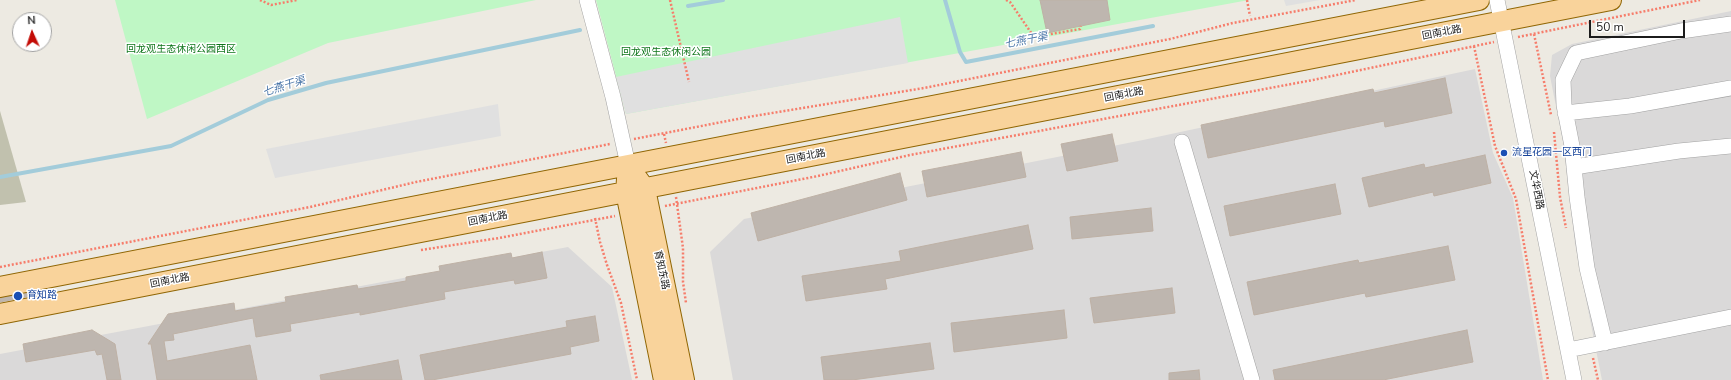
<!DOCTYPE html>
<meta charset="utf-8">
<style>
body{margin:0}
#map{position:relative;width:1731px;height:380px;overflow:hidden;background:#edeae2;font-family:"Nunito Sans",sans-serif}
canvas{display:block}
.north{position:absolute;left:12px;top:12px;width:40px;height:40px;box-sizing:border-box;background:#fff;border:1px solid #a4a4a4;border-radius:50%;rotate:357deg;font-size:11px;font-weight:700;line-height:16px;text-align:center;color:#1c1c1c}
.north::after{content:'';display:block;margin:auto;width:14px;height:18px;background:#c30b05;clip-path:polygon(50% 0,100% 100%,50% 72%,0 100%)}
.scale{position:absolute;left:1589px;top:20px;width:96px;height:18px;box-sizing:border-box;border:2px solid #1c1c1c;border-top:0;padding-left:5px;font-size:12px;line-height:14px;white-space:nowrap;color:#1c1c1c;-webkit-text-stroke:3px #fff;paint-order:stroke}
</style>
<div id="map">
<canvas width="1731" height="380"></canvas>
<div class="north">N</div>
<div class="scale">50 m</div>
</div>
<script>
const ctx = document.querySelector('canvas').getContext('2d');
ctx.lineJoin = 'round';
function paint(path, color) {
  ctx.fillStyle = color;
  ctx.fill(path, 'evenodd');
}
function shape(rows) {
  const path = new Path2D();
  for (const r of rows) {
    path.moveTo(r[0], r[1]);
    for (let i = 2; i < r.length; i += 2) path.lineTo(r[i], r[i + 1]);
  }
  return path;
}
function stroke(path, color, width, dash) {
  ctx.strokeStyle = color;
  ctx.lineWidth = width;
  ctx.lineCap = dash ? 'butt' : 'round';
  ctx.setLineDash(dash || []);
  ctx.stroke(path);
}
function write(font, color, halo, rows, align = 'center') {
  ctx.font = font + ' "Nunito Sans","Noto Sans SC",sans-serif';
  ctx.lineWidth = 3;
  ctx.setLineDash([]);
  ctx.textBaseline = 'middle';
  ctx.strokeStyle = halo;
  ctx.fillStyle = color;
  for (const [text, x, y, turn = 0] of rows) {
    ctx.save();
    ctx.translate(x, y);
    ctx.rotate((+turn || 0) * Math.PI / 180);
    ctx.textAlign = isNaN(turn) ? turn : align;
    if (halo) ctx.strokeText(text, 0, 0);
    ctx.fillText(text, 0, 0);
    ctx.restore();
  }
}
paint(shape([
 [1731,11,1731,380,1602,380,1575,244,1563,142,1550,76,1552,55,1572,44],
 [1475,69,1493,153,1513,198,1543,380,733,380,710,252,744,219,1143,140],
 [568,247,612,287,632,380,0,380,0,354]
]), '#dad9d9');
paint(shape([
 [0,111,26,202,0,205]
]), '#c1c1ae');
paint(shape([
 [115,0,536,0,328,43,147,119],
 [596,0,1249,0,626,114]
]), '#bff7c5');
paint(shape([
 [1284,0,1320,0,1286,6],
 [900,17,908,63,626,114,616,77],
 [498,104,501,136,275,178,266,149]
]), '#e0e0e0');
stroke(shape([
 [945,0,960,52,966,62,1153,26],
 [688,6,723,0],
 [0,177,171,146,268,100,326,83,580,30]
]), '#a3ccda', 4);
const building = shape([
 [1040,0,1107,0,1110,20,1047,33,1040,0],
 [1445,78,1452,113,1385,127,1384,121,1208,158,1201,125,1373,89,1374,93,1445,78],
 [1112,134,1118,161,1067,171,1061,144,1112,134],
 [1021,152,1026,177,927,197,922,171,1021,152],
 [1485,155,1491,183,1434,196,1433,192,1369,207,1362,178,1424,164,1425,168,1485,155],
 [900,173,907,200,758,241,751,213,900,173],
 [1335,184,1341,214,1230,236,1224,206,1335,184],
 [1151,208,1153,231,1072,239,1070,217,1151,208],
 [1028,225,1033,249,885,279,887,289,806,301,802,276,901,261,899,251,1028,225],
 [1448,246,1455,280,1366,297,1365,293,1254,315,1247,282,1358,260,1359,263,1448,246],
 [542,252,547,278,515,284,514,280,444,292,445,299,360,315,360,312,290,324,291,331,256,337,253,318,173,334,174,340,164,341,167,361,250,345,257,380,157,380,151,344,148,344,168,314,234,303,235,311,286,302,285,297,357,285,358,289,406,281,406,277,440,271,439,266,511,253,512,258,542,252],
 [1172,288,1175,313,1094,323,1090,298,1172,288],
 [35,292,36,295,0,302,0,298,35,292],
 [1064,310,1067,338,954,352,951,323,1064,310],
 [595,316,599,341,570,347,571,354,432,380,425,380,420,355,567,327,566,321,595,316],
 [92,330,115,344,121,380,107,380,102,354,97,355,95,350,26,362,23,344,92,330],
 [1467,330,1473,362,1383,380,1275,380,1273,370,1467,330],
 [930,343,934,369,852,380,824,380,821,357,930,343],
 [398,360,402,380,321,380,320,375,398,360],
 [1199,370,1200,380,1169,380,1169,373,1199,370]
]);
paint(building, '#beb6af');
stroke(building, '#beb1a5', 1);
const minor = shape([
 [587,0,613,97,628,165],
 [1497,0,1574,380],
 [1565,113,1630,106,1731,88],
 [1182,142,1252,380],
 [1574,167,1679,151,1731,146],
 [1605,343,1587,268,1577,197,1572,146,1564,105,1563,80,1576,53,1681,31,1731,24],
 [1568,350,1731,317]
]);
const major = shape([
 [637,178,645,189,684,380],
 [627,179,626,192,664,380],
 [0,287,1479,0],
 [0,314,1611,0]
]);
stroke(minor, '#a3a3a3', 16);
stroke(major, '#906604', 22);
stroke(shape([
 [260,0,271,5,297,0],
 [670,0,689,82],
 [1006,0,1010,2,1034,37,1080,29,1081,26],
 [1247,0,1250,16],
 [1534,34,1551,115],
 [1518,37,1700,0],
 [1474,46,1495,146,1516,199,1548,380],
 [1554,132,1560,197,1566,228],
 [664,134,666,143],
 [634,139,748,117,924,88,1170,39,1233,23,1356,0],
 [676,197,683,248,683,282,686,303],
 [665,206,818,176,910,155,1313,80,1494,42],
 [595,218,600,242,607,265,621,303,637,380],
 [421,250,499,238,615,216],
 [0,267,310,207,416,182,610,144],
 [1593,358,1598,380]
]), '#f67d6b', 2.5, [2, 2]);
stroke(minor, '#fff', 15);
stroke(major, '#f9d39b', 20);
for (const [x, y, r, color] of [
 [1504,153,4,"#1a4fb4"],
 [18,296,5,"#1a4fb4"]
]) {
  const dot = new Path2D();
  dot.arc(x, y, r, 0, 2 * Math.PI);
  ctx.fillStyle = color;
  ctx.fill(dot);
  stroke(dot, '#fff', 1.5);
}
write('10px', '#1c1c1c', '#fff', [
 ["回南北路",1442,33,-11],
 ["回南北路",1124,95,-11],
 ["回南北路",806,157,-11],
 ["文华西路",1536,190,79],
 ["回南北路",488,219,-11],
 ["育知东路",661,270,78],
 ["回南北路",170,281,-11]
]);
write('10px', '#0e761a', '#fff', [
 ["回龙观生态休闲公园西区",181,50],
 ["回龙观生态休闲公园",666,53]
]);
write('10px', '#164399', '#fff', [
 ["流星花园一区西门",1512,153],
 ["育知路",27,296]
], 'left');
write('italic 11px', '#4c77a9', '#fff', [
 ["七燕干渠",1026,41,-11],
 ["七燕干渠",284,87,-18]
]);
</script>
